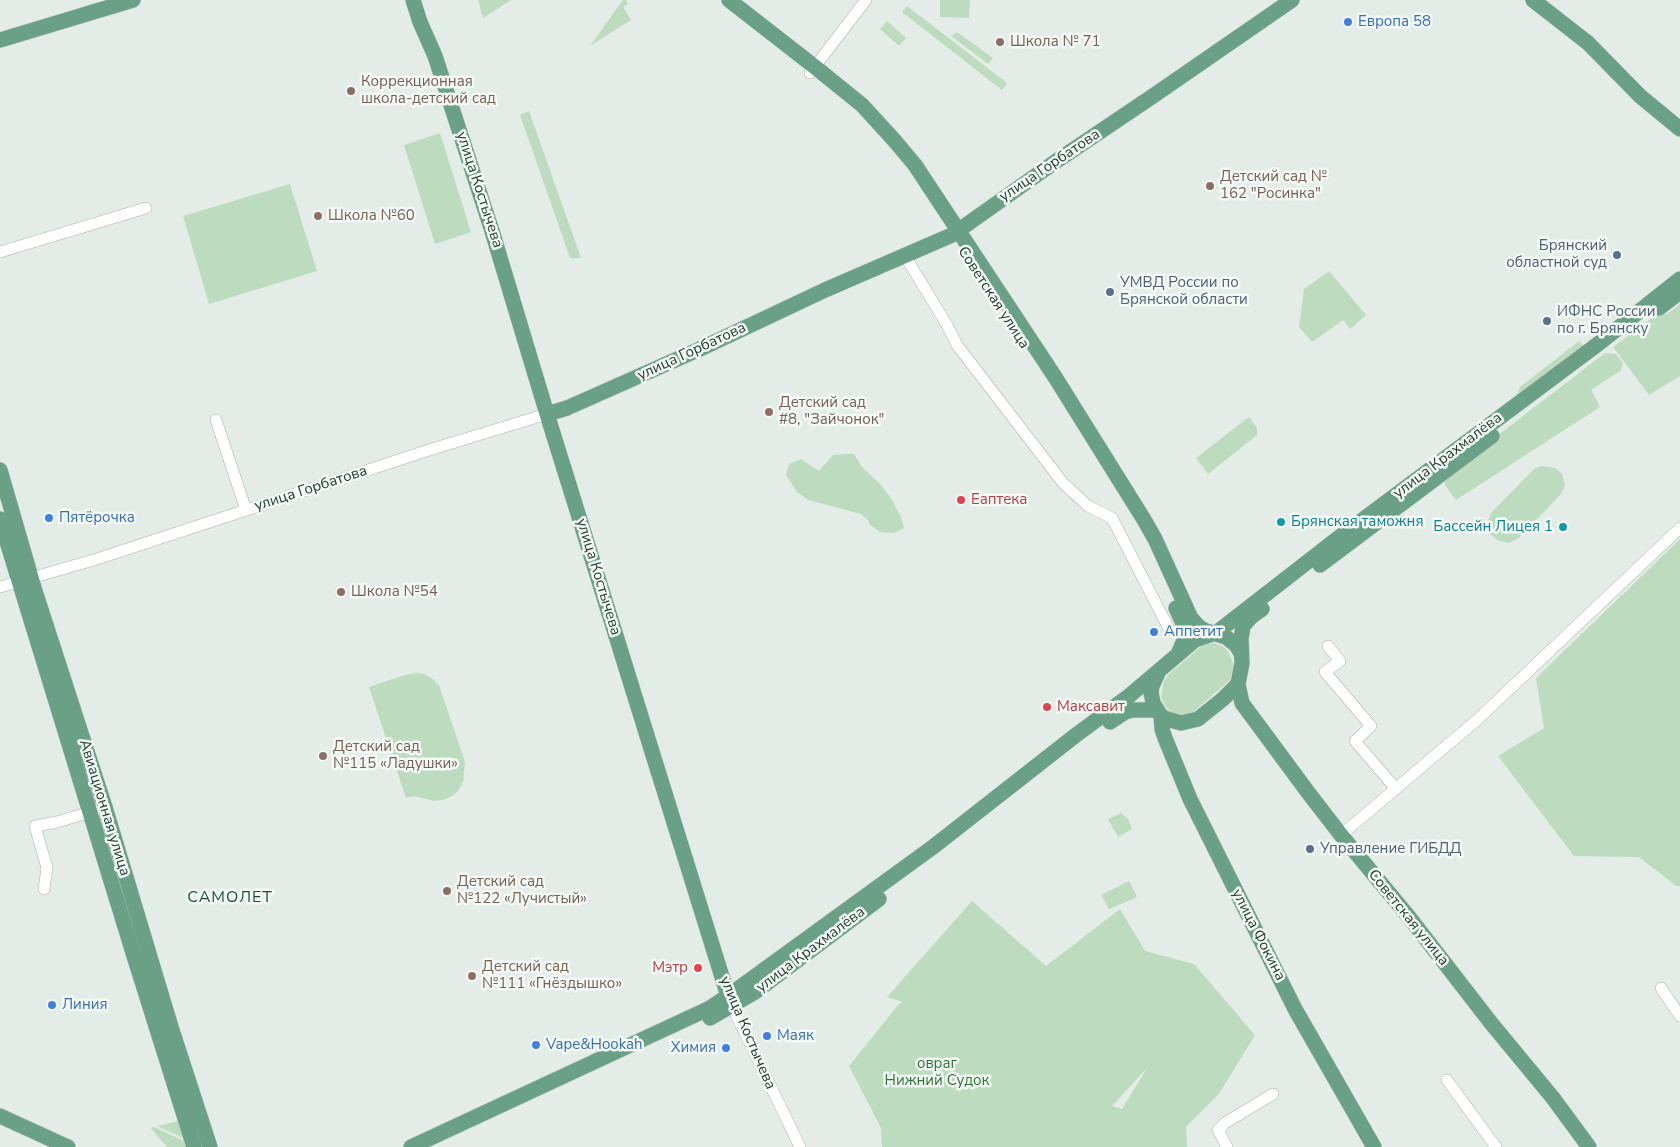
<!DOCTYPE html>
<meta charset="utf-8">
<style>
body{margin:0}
canvas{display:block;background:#e3ece6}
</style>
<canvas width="1680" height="1147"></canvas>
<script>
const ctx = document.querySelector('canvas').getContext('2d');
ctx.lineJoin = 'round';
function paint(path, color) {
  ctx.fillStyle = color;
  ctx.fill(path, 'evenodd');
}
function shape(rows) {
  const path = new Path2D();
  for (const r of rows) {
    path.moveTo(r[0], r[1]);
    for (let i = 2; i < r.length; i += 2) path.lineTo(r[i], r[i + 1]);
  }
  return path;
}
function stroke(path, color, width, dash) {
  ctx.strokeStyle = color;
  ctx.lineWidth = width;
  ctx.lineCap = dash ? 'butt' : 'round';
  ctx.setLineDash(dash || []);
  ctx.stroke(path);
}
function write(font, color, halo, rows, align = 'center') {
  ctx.font = font + ' "Nunito Sans",sans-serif';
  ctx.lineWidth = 5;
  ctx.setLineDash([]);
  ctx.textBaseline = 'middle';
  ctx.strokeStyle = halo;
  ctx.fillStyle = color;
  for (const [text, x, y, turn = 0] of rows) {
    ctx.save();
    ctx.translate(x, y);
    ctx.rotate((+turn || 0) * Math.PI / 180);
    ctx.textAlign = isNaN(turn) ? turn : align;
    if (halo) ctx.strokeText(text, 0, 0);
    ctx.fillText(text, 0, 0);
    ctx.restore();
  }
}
paint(shape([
 [478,0,511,0,483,18],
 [623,0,626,0,628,4,623,7,631,20,590,46],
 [940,0,970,0,969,18,940,17],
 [907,6,1007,83,1002,90,902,12],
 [887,21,906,38,899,46,880,29],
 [957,32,993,58,988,64,951,36],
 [529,111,581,258,570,258,520,115],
 [440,133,471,232,435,244,404,145],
 [290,184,317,271,209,304,183,216],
 [1329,271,1366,315,1350,329,1343,320,1312,342,1299,327,1304,289],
 [1680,304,1680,376,1649,395,1613,347,1660,312,1667,314],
 [1579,341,1584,346,1516,400,1520,387],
 [1605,353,1616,354,1623,363,1622,367,1620,371,1591,390,1600,407,1456,500,1445,485,1445,480,1454,469],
 [1249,417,1257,428,1257,435,1208,474,1196,458],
 [844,454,854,454,862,467,881,485,891,498,901,517,904,528,894,533,880,532,870,525,868,520,861,514,808,500,797,492,786,475,789,464,801,459,819,471,833,455],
 [1542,466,1555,468,1562,474,1565,485,1561,494,1519,538,1509,543,1497,540,1489,533,1488,521,1491,513,1535,468],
 [1680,539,1680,886,1676,886,1639,857,1574,856,1498,756,1544,728,1536,678],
 [1214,643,1222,646,1228,651,1231,658,1234,666,1230,680,1192,713,1181,715,1171,712,1165,706,1161,697,1164,681,1169,674,1203,645],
 [416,673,424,674,433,679,439,685,465,762,463,782,458,791,452,796,443,800,434,801,414,796,406,798,369,687,405,675],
 [1121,813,1128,819,1132,829,1118,837,1108,819],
 [1129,881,1137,897,1109,909,1101,895],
 [972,901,1046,966,1120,909,1145,951,1194,964,1255,1035,1219,1094,1186,1127,1187,1147,882,1147,881,1128,849,1066,899,1004,903,1002,887,997],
 [1147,1068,1122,1109,1112,1106],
 [178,1121,183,1138,157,1126],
 [154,1127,184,1141,186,1147,167,1147,151,1128]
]), '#bddcbf');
const minor = shape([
 [810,73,866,0],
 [0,252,146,208],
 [905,256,947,325,957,345,1063,483,1088,506,1112,518,1169,629],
 [216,420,246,510],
 [0,587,97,559,429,450,547,414],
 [1328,646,1340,661,1325,672,1371,726,1355,741,1396,789],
 [1341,835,1477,720,1680,528],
 [44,889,47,868,35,826,57,822,97,810],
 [1661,988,1680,1016],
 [729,1000,800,1147],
 [1447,1080,1496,1147],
 [1227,1147,1218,1130,1225,1123,1273,1094]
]);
const major = shape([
 [413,0,420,22,435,56,492,231,547,414,728,996],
 [729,0,815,67,862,105,894,140,915,165,1055,377,1143,518,1155,539,1191,618,1199,627,1206,631,1226,637,1236,645,1241,653],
 [1533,0,1588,43,1640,96,1680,129],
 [0,40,133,0],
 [1659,308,1680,292],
 [547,414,567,408,700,349,825,290,952,235,1055,162,1153,96,1292,0],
 [0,470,35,591,105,807,171,1027,210,1147],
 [0,519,134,956,194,1147],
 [1320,565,1492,436],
 [1176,608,1185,628,1185,638,1178,654],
 [1158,673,1152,686,1151,692,1153,703,1161,716,1167,719,1181,723,1198,719,1223,699,1238,684,1242,663,1241,639,1243,626,1252,616,1262,609],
 [1238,684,1242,703,1307,791,1341,835,1409,917,1491,1023,1553,1098,1589,1147],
 [1161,716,1162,729,1165,738,1190,799,1295,1009,1374,1147],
 [1110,722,1125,712,1133,710,1157,710],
 [710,1018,755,992,879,899],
 [0,1116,68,1147],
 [411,1147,710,1008,728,996,933,847,1076,735,1129,696,1195,640,1216,633,1337,539,1598,344,1680,279]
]);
stroke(minor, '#a6b4ac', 12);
stroke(major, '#c1c9c5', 16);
stroke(minor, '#fff', 11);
stroke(major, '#69a086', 15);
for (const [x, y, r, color] of [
 [1348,22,5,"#3f7fe0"],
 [1000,42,5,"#8d6e63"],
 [351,91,5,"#8d6e63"],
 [1210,186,5,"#8d6e63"],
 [318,216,5,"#8d6e63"],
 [1617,255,5,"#5c6f8a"],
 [1110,292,5,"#5c6f8a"],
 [1547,321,5,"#5c6f8a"],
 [769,412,5,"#8d6e63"],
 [961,500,5,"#e0444e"],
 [49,518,5,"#3f7fe0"],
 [1281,522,5,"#0f9aa8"],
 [1563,527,5,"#0f9aa8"],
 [341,592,5,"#8d6e63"],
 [1154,632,5,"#3f7fe0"],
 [1047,707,5,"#e0444e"],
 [323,756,5,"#8d6e63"],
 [1310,849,5,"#5c6f8a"],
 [447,891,5,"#8d6e63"],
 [698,968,5,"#e0444e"],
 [472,976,5,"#8d6e63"],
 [52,1005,5,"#3f7fe0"],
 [767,1036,5,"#3f7fe0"],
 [536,1045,5,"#3f7fe0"],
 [726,1048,5,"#3f7fe0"]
]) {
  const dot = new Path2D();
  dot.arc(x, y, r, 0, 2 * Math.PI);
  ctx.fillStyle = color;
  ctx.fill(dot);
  stroke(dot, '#f3f9f5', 2);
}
write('15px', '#366cbe', '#f3f9f5', [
 ["Европа 58",1358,22],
 ["Пятёрочка",59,518],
 ["Аппетит",1164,632],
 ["Линия",62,1005],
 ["Маяк",777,1036],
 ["Vape&Hookah",546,1045],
 ["Химия",716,1048,"right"]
], 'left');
write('15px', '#785e54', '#f3f9f5', [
 ["Школа № 71",1010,42],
 ["Коррекционная",361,82],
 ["школа-детский сад",361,99],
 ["Детский сад №",1220,177],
 ["162 \"Росинка\"",1220,194],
 ["Школа №60",328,216],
 ["Детский сад",779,403],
 ["#8, \"Зайчонок\"",779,420],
 ["Школа №54",351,592],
 ["Детский сад",333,747],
 ["№115 «Ладушки»",333,764],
 ["Детский сад",457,882],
 ["№122 «Лучистый»",457,899],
 ["Детский сад",482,967],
 ["№111 «Гнёздышко»",482,984]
], 'left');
write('15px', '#233d31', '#f3f9f5', [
 ["улица Горбатова",1050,166,-34],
 ["улица Костычева",479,190,72],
 ["Советская улица",993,298,57],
 ["улица Горбатова",692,352,-25],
 ["улица Крахмалёва",1448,456,-37],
 ["улица Горбатова",311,489,-18],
 ["улица Костычева",598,577,73],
 ["Авиационная улица",104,808,73],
 ["Советская улица",1408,918,51],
 ["улица Фокина",1258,935,63],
 ["улица Крахмалёва",811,950,-37],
 ["улица Костычева",747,1033,67]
]);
write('15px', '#4e5e75', '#f3f9f5', [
 ["Брянский",1607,246,"right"],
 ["областной суд",1607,263,"right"],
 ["УМВД России по",1120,283],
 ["Брянской области",1120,300],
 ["ИФНС России",1557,312],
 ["по г. Брянску",1557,329],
 ["Управление ГИБДД",1320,849]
], 'left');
write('15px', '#be3a42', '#f3f9f5', [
 ["Еаптека",971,500],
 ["Максавит",1057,707],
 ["Мэтр",688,968,"right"]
], 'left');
write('15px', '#0d838f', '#f3f9f5', [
 ["Брянская таможня",1291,522],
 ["Бассейн Лицея 1",1553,527,"right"]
], 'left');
write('15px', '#2f723b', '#f3f9f5', [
 ["овраг",937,1064],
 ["Нижний Судок",937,1081]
]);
ctx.letterSpacing = '1px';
write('16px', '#204e39', '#f3f9f5', [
 ["САМОЛЕТ",230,898]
]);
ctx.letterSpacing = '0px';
</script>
